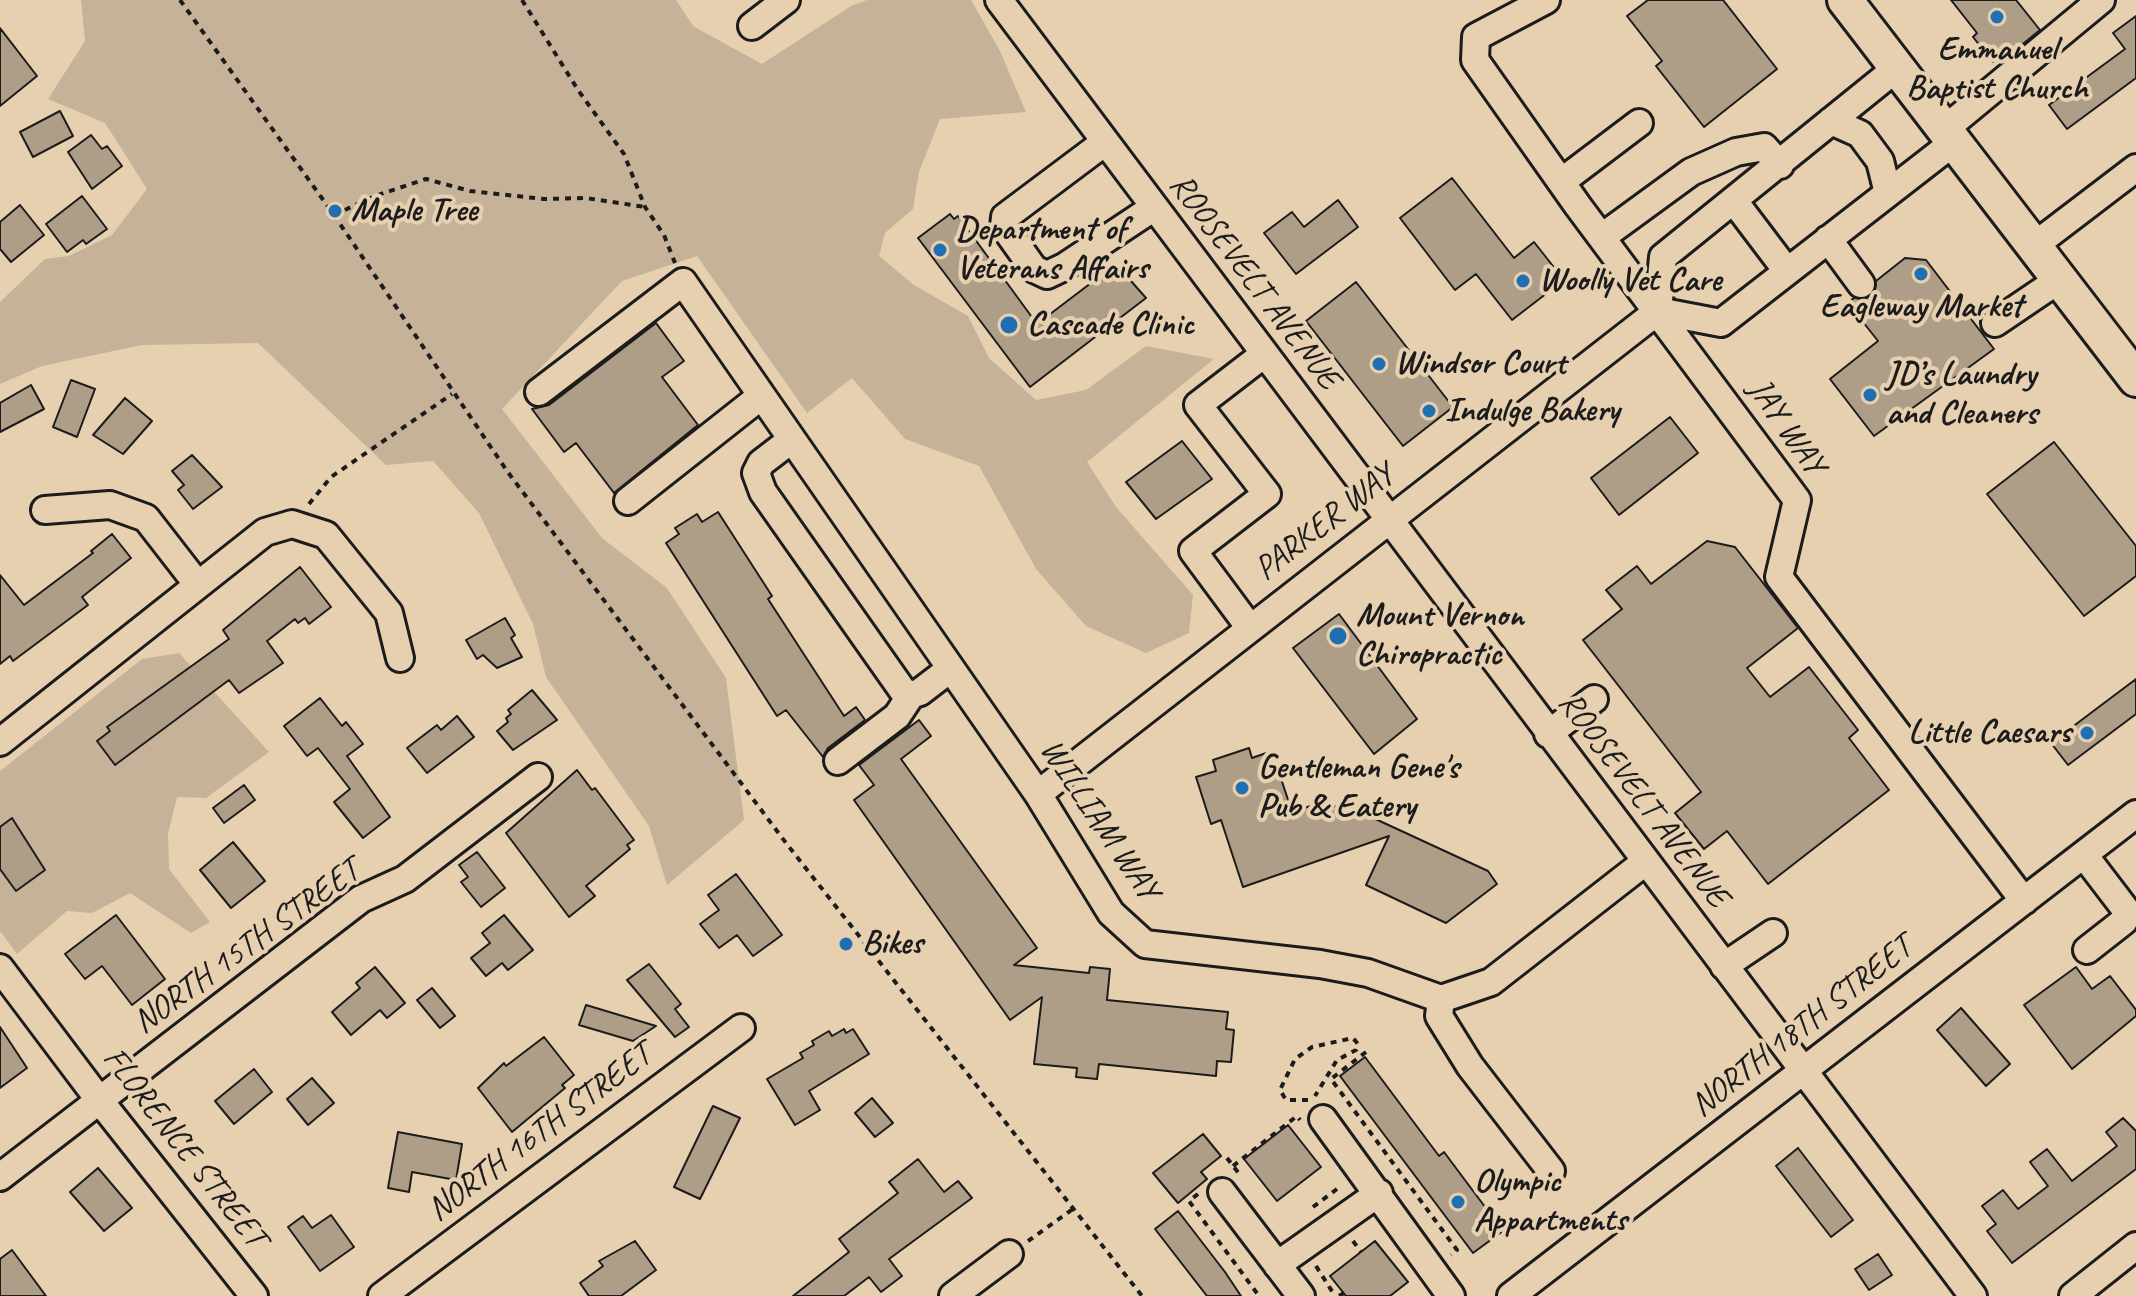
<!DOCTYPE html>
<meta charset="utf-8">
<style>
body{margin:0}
canvas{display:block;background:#e7d0b0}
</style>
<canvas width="2136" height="1296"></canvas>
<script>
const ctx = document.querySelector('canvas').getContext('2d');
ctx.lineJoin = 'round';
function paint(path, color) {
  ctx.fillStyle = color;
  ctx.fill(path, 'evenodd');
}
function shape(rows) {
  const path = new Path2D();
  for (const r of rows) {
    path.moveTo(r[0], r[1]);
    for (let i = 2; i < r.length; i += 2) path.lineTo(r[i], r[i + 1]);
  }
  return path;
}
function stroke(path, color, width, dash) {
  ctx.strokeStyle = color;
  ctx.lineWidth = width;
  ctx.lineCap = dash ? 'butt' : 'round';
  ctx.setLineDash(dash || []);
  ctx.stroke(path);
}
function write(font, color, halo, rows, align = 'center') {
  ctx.font = font + ' Caveat,sans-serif';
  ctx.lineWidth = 8;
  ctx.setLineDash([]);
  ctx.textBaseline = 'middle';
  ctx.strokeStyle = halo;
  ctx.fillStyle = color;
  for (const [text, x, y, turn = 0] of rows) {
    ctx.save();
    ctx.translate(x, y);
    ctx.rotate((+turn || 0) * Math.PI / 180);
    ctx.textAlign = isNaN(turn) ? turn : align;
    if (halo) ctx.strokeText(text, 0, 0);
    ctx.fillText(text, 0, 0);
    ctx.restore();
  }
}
paint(shape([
 [81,0,676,0,693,26,762,64,851,6,867,0,971,0,1000,51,1026,112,940,119,919,172,913,209,885,233,879,256,914,285,968,316,989,358,1036,400,1086,390,1146,346,1214,359,1087,462,1116,507,1193,595,1189,633,1146,653,1086,626,1036,569,979,466,905,439,852,378,807,413,697,256,622,281,502,409,602,538,667,588,726,678,744,820,667,885,649,826,546,677,533,624,479,513,433,461,386,465,258,343,142,345,42,366,0,384,0,302,45,259,69,256,112,235,147,189,105,123,48,99,85,41],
 [179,653,269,752,206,798,177,797,168,834,169,869,210,922,191,933,130,893,92,913,67,911,17,954,0,931,0,771,142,659]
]), '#c6b298');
const building = shape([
 [1648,0,1723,0,1777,69,1704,127,1656,66,1662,61,1627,16,1648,0],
 [1951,0,2016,0,2040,30,2002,61,1999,58,1993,62,1973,37,1977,33,1951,0],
 [2136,16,2136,78,2067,129,2049,105,2125,49,2113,33,2136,16],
 [0,28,37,76,0,106,0,28],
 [60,111,73,136,33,157,20,132,60,111],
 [91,135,102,149,107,146,122,166,92,189,68,152,91,135],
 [1452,178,1514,258,1534,242,1564,280,1512,320,1476,274,1455,290,1400,218,1452,178],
 [82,196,107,229,86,244,83,240,67,252,46,224,82,196],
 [1338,200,1358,227,1296,274,1264,233,1292,212,1304,227,1338,200],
 [20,205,44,235,11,262,0,249,0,222,20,205],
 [950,214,954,219,958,216,1037,324,1116,264,1146,298,1030,387,918,238,950,214],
 [1905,258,1926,260,1994,349,1874,436,1830,379,1878,341,1848,303,1854,298,1871,296,1876,281,1905,258],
 [1356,282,1453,407,1403,446,1306,321,1356,282],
 [656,323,684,361,662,377,698,425,614,493,576,443,564,452,532,409,549,405,656,323],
 [71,380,95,389,77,437,53,427,71,380],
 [31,385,44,409,0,432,0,403,31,385],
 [125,398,152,421,123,454,93,435,125,398],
 [1670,417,1698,453,1619,515,1591,478,1670,417],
 [1182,441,1212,479,1156,519,1126,482,1182,441],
 [2054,442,2136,546,2136,576,2084,616,1987,494,2054,442],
 [192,455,222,487,193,509,178,490,184,485,172,471,192,455],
 [718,512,772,596,768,599,844,716,856,707,865,720,828,748,823,757,786,710,777,716,666,543,679,534,675,528,697,514,702,522,718,512],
 [112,534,131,558,82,597,88,605,13,661,10,656,0,664,0,575,24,605,93,553,91,551,112,534],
 [1707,541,1735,547,1798,628,1747,668,1770,697,1809,667,1858,730,1849,738,1889,790,1768,884,1727,831,1704,849,1675,813,1701,792,1583,640,1622,609,1606,590,1637,566,1651,584,1707,541],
 [300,567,331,607,309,624,305,618,298,623,295,619,267,641,283,663,239,693,229,680,115,765,97,741,110,731,107,727,229,639,223,630,300,567],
 [1339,614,1417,719,1374,754,1293,648,1339,614],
 [505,618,515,635,511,638,522,657,497,668,483,655,477,659,466,640,505,618],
 [2136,679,2136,714,2068,765,2051,743,2136,679],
 [532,690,557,720,513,750,497,731,508,722,506,718,511,714,508,710,532,690],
 [320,698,342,726,346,722,363,744,347,756,390,817,363,838,334,802,350,789,318,748,307,756,284,726,320,698],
 [457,716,474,737,427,773,407,748,437,725,441,730,457,716],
 [919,720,931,736,901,759,1037,948,1014,965,1089,973,1090,967,1110,969,1107,1000,1228,1012,1226,1029,1234,1030,1231,1062,1217,1061,1216,1076,1099,1064,1097,1079,1076,1077,1077,1068,1034,1064,1042,997,1010,1020,854,800,874,785,859,765,919,720],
 [1249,748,1252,758,1272,751,1292,812,1329,800,1331,808,1343,804,1488,871,1497,884,1446,923,1366,885,1389,836,1243,887,1221,820,1211,824,1196,777,1216,771,1213,760,1249,748],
 [577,770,592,790,595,788,634,840,627,845,630,849,586,886,595,896,569,917,506,833,577,770],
 [244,785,255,800,224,823,213,808,244,785],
 [12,818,45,870,16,891,0,869,0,827,12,818],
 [233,842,265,881,231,908,200,870,233,842],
 [477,852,505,888,481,907,461,882,468,877,459,865,477,852],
 [736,874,782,935,753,956,737,935,719,948,700,924,719,910,708,895,736,874],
 [116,915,165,979,132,1005,102,966,85,979,65,954,116,915],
 [504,915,533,950,508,970,502,963,486,976,471,958,490,943,482,933,504,915],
 [649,964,681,1004,675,1009,689,1027,675,1037,627,980,649,964],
 [375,967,405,1003,387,1018,380,1010,351,1035,332,1012,360,988,356,983,375,967],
 [2076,967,2092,989,2110,976,2136,1010,2136,1016,2072,1069,2024,1005,2076,967],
 [432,988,455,1016,440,1028,417,1000,432,988],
 [586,1005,656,1026,633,1041,579,1025,586,1005],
 [1961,1008,2010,1064,1986,1086,1937,1030,1961,1008],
 [0,1027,27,1068,0,1088,0,1027],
 [844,1029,846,1033,853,1029,869,1054,809,1091,820,1110,795,1125,767,1079,803,1058,800,1053,814,1045,812,1041,829,1031,832,1036,844,1029],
 [544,1037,574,1075,562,1085,565,1088,512,1132,478,1088,504,1063,506,1066,544,1037],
 [1365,1057,1439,1156,1444,1152,1503,1231,1473,1253,1340,1076,1365,1057],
 [254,1069,272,1092,234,1124,215,1101,254,1069],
 [312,1078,334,1103,308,1125,287,1099,312,1078],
 [872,1098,893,1123,875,1137,855,1113,872,1098],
 [713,1106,740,1118,700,1199,674,1187,713,1106],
 [2123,1118,2136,1131,2136,1169,2012,1263,1987,1231,1996,1224,1982,1206,2003,1190,2018,1209,2048,1186,2030,1162,2047,1149,2072,1181,2117,1146,2106,1132,2123,1118],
 [1288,1125,1321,1167,1277,1201,1244,1159,1288,1125],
 [398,1132,462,1144,456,1180,412,1172,409,1192,388,1188,398,1132],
 [1203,1134,1221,1156,1201,1172,1207,1179,1178,1203,1153,1173,1203,1134],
 [1798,1148,1853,1220,1831,1237,1776,1166,1798,1148],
 [918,1159,944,1192,958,1181,972,1198,889,1259,902,1276,881,1292,869,1277,844,1296,793,1296,849,1252,839,1239,898,1193,889,1182,918,1159],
 [98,1168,132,1208,104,1231,70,1192,98,1168],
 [1178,1211,1225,1272,1241,1296,1207,1296,1155,1229,1178,1211],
 [331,1215,354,1247,320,1271,288,1227,303,1216,312,1228,331,1215],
 [635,1241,656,1270,621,1296,589,1296,580,1283,603,1266,599,1261,635,1241],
 [1375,1241,1408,1282,1390,1296,1346,1296,1330,1276,1375,1241],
 [12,1250,46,1296,0,1296,0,1259,12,1250],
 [1878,1254,1892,1275,1869,1290,1855,1269,1878,1254]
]);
paint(building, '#ae9e87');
stroke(building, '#1c1c1c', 2);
const minor = shape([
 [999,0,1973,1296],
 [1546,0,1476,37,1475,60,1578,206,1797,500,1779,577,2024,901],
 [752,26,786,0],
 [1831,121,1860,134,1880,161,1888,193],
 [1945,129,2101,0],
 [1105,142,1005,217,1004,227,1034,269,1047,275,1064,267,1153,208],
 [1561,182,1639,123],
 [1734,201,1787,271],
 [1602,237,1691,172,1736,152,1764,147,1780,165],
 [1828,239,1861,284],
 [2035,245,2136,168],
 [1658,311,1721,323,1954,142],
 [1995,323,2060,279],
 [539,392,683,282,1038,794,1111,913,1145,944,1320,964,1368,973,1441,999,1491,982,1645,862],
 [791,440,761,463,756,473,763,492,903,691,911,695,920,692,950,669],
 [628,501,761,396],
 [45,510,110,505,146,518,198,585],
 [1250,628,1193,551,1267,494,1198,405,1263,355],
 [1548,734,1594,699],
 [0,742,265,532,292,524,326,535,389,613,400,658],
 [838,761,897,716,911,695],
 [1038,794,1658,311,1663,257,1898,67],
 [2084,855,2126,910,2124,921,2087,950],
 [1724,966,1773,933],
 [0,968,100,1101,254,1296],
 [1441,999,1439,1016,1470,1066,1551,1171],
 [1323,1119,1451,1296],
 [0,1177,361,899,405,879,538,777],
 [1222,1192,1301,1296],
 [1277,1265,1379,1193],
 [382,1296,741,1028],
 [953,1296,1009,1254],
 [1511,1296,2136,814],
 [2073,1296,2136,1246]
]);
const major = shape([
 [1845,0,2136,379]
]);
stroke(minor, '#1c1c1c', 32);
stroke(major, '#1c1c1c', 40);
stroke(shape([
 [180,0,334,215,507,471,786,843,1142,1296],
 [522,0,578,90,624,154,645,207,664,235,675,263],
 [334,215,375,196,426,179,470,191,544,199,586,198,645,207],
 [309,504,331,477,452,394],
 [1366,1052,1331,1079,1457,1250,1451,1255],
 [1308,1100,1286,1100,1280,1090,1295,1059,1312,1047,1353,1038,1358,1044,1356,1050,1337,1060,1315,1096],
 [1227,1158,1240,1175],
 [1233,1166,1297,1116,1300,1120],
 [1198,1194,1189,1201,1259,1296],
 [1313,1207,1341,1186],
 [1028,1241,1073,1209],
 [1353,1241,1361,1252],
 [1316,1266,1335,1296],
 [1339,1296,1344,1293]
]), '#1c1c1c', 4, [6, 6]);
stroke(minor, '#e7d0b0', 26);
stroke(major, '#e7d0b0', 34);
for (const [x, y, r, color] of [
 [1997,17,8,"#1f6fb2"],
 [335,211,8,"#1f6fb2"],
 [940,250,8,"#1f6fb2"],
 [1921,274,8,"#1f6fb2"],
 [1523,281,8,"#1f6fb2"],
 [1009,325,10,"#1f6fb2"],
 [1379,364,8,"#1f6fb2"],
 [1870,395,8,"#1f6fb2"],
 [1429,411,8,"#1f6fb2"],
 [1338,636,10,"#1f6fb2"],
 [2087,733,8,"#1f6fb2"],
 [1242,788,8,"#1f6fb2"],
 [846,944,8,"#1f6fb2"],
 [1458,1202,8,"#1f6fb2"]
]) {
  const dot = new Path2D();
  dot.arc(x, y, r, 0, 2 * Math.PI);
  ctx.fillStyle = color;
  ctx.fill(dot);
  stroke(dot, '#e7d0b0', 3);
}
write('bold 34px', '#1c1c1c', '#e7d0b0', [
 ["Emmanuel",1997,50,"center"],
 ["Baptist Church",1997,89,"center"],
 ["Maple Tree",351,211],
 ["Department of",956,230],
 ["Veterans Affairs",956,269],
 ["Woolly Vet Care",1539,281],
 ["Eagleway Market",1921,307,"center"],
 ["Cascade Clinic",1027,325],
 ["Windsor Court",1395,364],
 ["JD’s Laundry",1886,375],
 ["and Cleaners",1886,414],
 ["Indulge Bakery",1445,411],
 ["Mount Vernon",1356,616],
 ["Chiropractic",1356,655],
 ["Little Caesars",2071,733,"right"],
 ["Gentleman Gene's",1258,768],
 ["Pub & Eatery",1258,807],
 ["Bikes",862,944],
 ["Olympic",1474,1182],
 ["Appartments",1474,1221]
], 'left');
write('34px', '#1c1c1c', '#e7d0b0', [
 ["ROOSEVELT AVENUE",1254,282,53],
 ["JAY WAY",1786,427,55],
 ["PARKER WAY",1325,523,-38],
 ["ROOSEVELT AVENUE",1643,800,53],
 ["WILLIAM WAY",1099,820,56],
 ["NORTH 15TH STREET",247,947,-36],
 ["NORTH 18TH STREET",1802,1027,-38],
 ["NORTH 16TH STREET",540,1133,-37],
 ["FLORENCE STREET",184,1148,52]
]);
</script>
